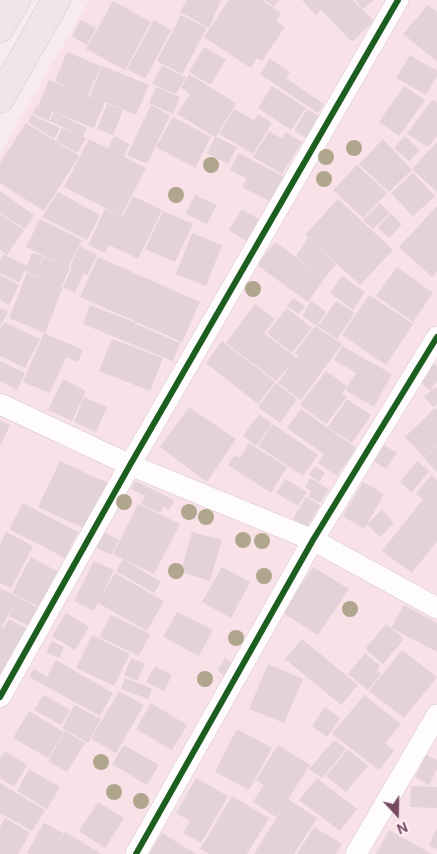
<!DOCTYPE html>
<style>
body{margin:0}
#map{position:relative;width:437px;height:854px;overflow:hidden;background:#f7ebee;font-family:"DM Sans",sans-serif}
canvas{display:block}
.north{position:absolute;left:372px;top:789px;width:50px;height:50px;-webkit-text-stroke:4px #ffecf1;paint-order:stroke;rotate:159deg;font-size:14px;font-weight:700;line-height:20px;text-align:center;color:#764962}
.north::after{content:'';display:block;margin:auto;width:18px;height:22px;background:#764962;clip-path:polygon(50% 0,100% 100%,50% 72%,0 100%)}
</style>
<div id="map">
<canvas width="437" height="854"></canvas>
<div class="north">N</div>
</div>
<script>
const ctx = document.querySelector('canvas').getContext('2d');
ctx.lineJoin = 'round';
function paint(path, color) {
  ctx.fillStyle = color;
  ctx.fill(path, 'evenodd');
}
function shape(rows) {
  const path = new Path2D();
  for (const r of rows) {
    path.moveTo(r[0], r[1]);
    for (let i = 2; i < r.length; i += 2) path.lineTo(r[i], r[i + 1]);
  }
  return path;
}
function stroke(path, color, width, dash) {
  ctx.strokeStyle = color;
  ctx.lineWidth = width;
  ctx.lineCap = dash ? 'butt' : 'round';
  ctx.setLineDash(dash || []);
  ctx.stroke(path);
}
paint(shape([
 [89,0,437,0,437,854,0,854,0,154]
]), '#f9e1e8');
paint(shape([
 [187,0,221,0,209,28,180,12],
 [229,0,262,0,281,13,276,21,285,27,262,61,257,58,251,68,204,37],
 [265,0,279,0,274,7],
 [302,0,353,0,374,21,352,42,321,10,316,15],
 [356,0,374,0,363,9],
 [113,1,151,22,125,70,86,49],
 [428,5,437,12,437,61,403,34],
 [181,15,207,28,182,74,157,61],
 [81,20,96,28,87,45,72,36],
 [154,20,171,30,145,79,127,69],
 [204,47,226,59,211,85,189,72],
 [67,52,101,66,88,95,103,101,90,95,102,66,149,85,136,115,105,102,94,128,52,111,49,121,33,114,36,106,47,110,38,106,49,80,74,90,55,81],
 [410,55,437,71,437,76,426,95,396,78],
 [270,59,290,72,286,78,324,104,318,113,260,74],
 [162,66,186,77,176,94,152,84],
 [189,74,236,103,216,137,237,147,228,164,207,153,215,137,177,114,190,94,181,88],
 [272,86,306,108,291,130,258,108],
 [404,86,425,100,399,136,379,122],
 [156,87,180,97,173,114,149,103],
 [432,100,437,103,437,136,428,147,407,134],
 [107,104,123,110,113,135,97,129],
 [151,105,170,115,147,164,127,155],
 [234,109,254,120,258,114,272,123,253,154,219,134],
 [307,109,321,117,309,139,294,131],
 [54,112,87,128,83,137,50,121],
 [31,115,60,128,54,139,28,122],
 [173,117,211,137,195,168,156,147],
 [26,123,79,156,44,211,0,183,0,163],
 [62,128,86,138,77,153,56,141],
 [269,131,282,139,286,132,302,142,282,174,253,157],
 [114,136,130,144,124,156,108,149],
 [405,136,420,150,409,161,394,148],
 [89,139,146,168,121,216,64,187],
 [383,139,412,170,389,192,359,164],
 [437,142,437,192,412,169],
 [239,153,286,178,272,203,242,187,247,179,230,170],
 [357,165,387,193,363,218,333,190],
 [413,173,435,196,413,216,391,193],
 [0,191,34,215,25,229,0,213],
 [58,192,100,215,87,240,42,217],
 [195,195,217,205,207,224,185,214],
 [133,196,162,210,138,259,109,245,105,253,88,245,105,209,123,217],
 [338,199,393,250,360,285,305,235],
 [380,203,390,213,373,229,363,220],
 [437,206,437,271,432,277,399,247],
 [242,209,263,222,250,244,229,230],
 [163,211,193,224,175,262,145,249],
 [0,214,24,230,7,255,0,250],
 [391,214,402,224,389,238,378,227],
 [40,219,82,240,68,268,70,268,61,287,63,287,72,268,70,267,80,246,97,255,87,275,84,273,75,293,63,287,45,333,9,318,27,273,43,279,25,271,32,253,43,256,38,270,44,257,64,266,26,247],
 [192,233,222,245,206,286,176,274],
 [308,238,336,264,325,278,296,256],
 [275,242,325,278,308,302,257,265],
 [3,254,27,266,19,282,0,273,0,261],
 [98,257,200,302,182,342,80,297],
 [397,267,433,293,413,322,376,296],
 [0,275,19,285,9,305,0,300],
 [342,276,365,292,353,310,330,293],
 [369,295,413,324,386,365,342,335],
 [293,298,305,306,299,314,287,306],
 [311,301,326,312,318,324,319,325,336,301,355,313,337,339,302,316],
 [255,304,275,319,264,333,296,358,298,355,295,353,315,326,342,344,301,400,278,383,292,363,276,381,226,343],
 [90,305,136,323,129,338,136,324,180,343,173,361,83,324],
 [0,308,8,312,0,327],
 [287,308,312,328,292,353,267,333],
 [4,322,40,339,25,368,0,356,0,330],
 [44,333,83,350,78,362,66,357,50,393,23,382],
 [112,339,163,358,150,391,99,371],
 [222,341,275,382,258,404,206,363],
 [342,346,392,374,374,407,345,390,356,373,334,360],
 [0,361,25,373,17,390,0,381],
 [431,362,437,366,437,381,430,390,417,380],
 [326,371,347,386,342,393,347,397,326,424,300,405],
 [63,379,86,391,72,421,48,410],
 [276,383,297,399,280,423,258,407],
 [435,387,437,390,437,404,433,407,424,397],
 [84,397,107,407,96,432,74,422],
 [347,399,371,415,352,443,328,427],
 [189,407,236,439,207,482,160,447],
 [435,408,437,410,437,445,424,457,405,437],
 [301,409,356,448,337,476,318,463,324,454,287,428],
 [259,414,272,424,256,446,243,436],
 [0,420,10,425,0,446],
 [273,424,318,455,303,476,258,446],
 [249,443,287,467,271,493,228,465,234,455,240,458],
 [384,445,397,453,386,469,374,461],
 [437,446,437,472,424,458],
 [60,461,112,485,90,531,38,507],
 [417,461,429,471,412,492,400,482],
 [315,466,325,473,319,482,309,475],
 [431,475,437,480,437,541,412,573,382,551,423,499,416,494],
 [310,478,329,489,320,503,308,496,311,491,305,487],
 [285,479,307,492,298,506,276,493],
 [135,481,174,500,169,510,163,507,160,513,141,504,145,496,131,489],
 [363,482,384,494,364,529,343,516],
 [306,497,320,505,307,527,293,519],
 [23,503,78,532,65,558,9,529],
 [138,504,180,524,154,574,113,554],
 [382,510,394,523,380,537,367,524],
 [6,532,33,546,11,588,0,583,0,545],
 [103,532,119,540,111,555,95,547],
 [192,532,222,540,210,581,181,572],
 [31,557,62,574,44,609,12,593],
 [123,559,161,582,154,593,116,571],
 [94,561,114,570,99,600,115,573,164,601,147,631,98,603,94,611,74,601],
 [222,567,250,582,231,618,202,602],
 [313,567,349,589,318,635,283,613],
 [0,588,46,612,37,630,9,616,15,603,2,626,0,625],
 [404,605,437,623,437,652,391,628],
 [177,612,213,630,199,656,163,637],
 [66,613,89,627,75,650,52,636],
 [111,615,150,634,139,656,99,637],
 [9,619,34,633,0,687,0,626,4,628],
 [386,624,404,639,383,664,365,649],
 [92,635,130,654,114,686,76,668],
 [302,639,358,685,341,705,285,659],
 [52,641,64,647,59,658,46,652],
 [402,650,437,677,404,718,369,691],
 [365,653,380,666,377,671,381,674,368,690,348,674],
 [131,658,145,664,137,681,124,675],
 [225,658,233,663,225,676,217,670],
 [56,660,113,693,100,716,29,677,34,669,47,677],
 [268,664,303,679,284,723,249,709],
 [155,666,172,675,164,691,146,682],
 [125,678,152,688,148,699,121,689],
 [119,691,144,705,116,753,91,739],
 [44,695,70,710,61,725,34,710],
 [364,695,401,724,385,743,394,751,379,770,332,734],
 [151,703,187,725,172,750,136,729],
 [74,705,101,719,88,743,62,728],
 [325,707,340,718,327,737,312,726],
 [29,711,64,732,48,758,13,738],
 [237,729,272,748,249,790,215,772],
 [65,731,85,743,67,772,48,761],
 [334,740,346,749,322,778,309,769],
 [124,745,159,765,147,785,112,764],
 [278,745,310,765,288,799,317,818,294,854,254,854,282,809,276,817,253,802,264,785,256,780],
 [348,749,368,766,346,792,326,776],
 [5,751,27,765,14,787,0,778,0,758],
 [426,755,437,760,437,769,429,785,415,777],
 [29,769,60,787,47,809,17,791],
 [196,778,228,796,201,843,183,833,190,821,176,813],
 [317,778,357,809,340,831,299,800],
 [0,783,45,810,32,831,0,813],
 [411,786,437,787,437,808,410,807],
 [232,796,269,818,247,854,209,854,200,849],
 [98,802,124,818,105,848,79,831],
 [5,818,30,833,18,854,0,854,0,827],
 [44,823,63,833,56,846,65,832,102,854,30,854,27,852],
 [314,827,342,844,336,854,297,854],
 [437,828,437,849,429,845],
 [389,830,432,854,376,854],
 [162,833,196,854,149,854]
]), '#e4d2da');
const street = shape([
 [0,404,130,465,313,540,437,608],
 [0,697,130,465,398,0],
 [136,854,313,540,437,337],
 [356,854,437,715]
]);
const primary = shape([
 [0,28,16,0],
 [0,99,56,0]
]);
stroke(street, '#d7c6cd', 22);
stroke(primary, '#d6c6cd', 29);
stroke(street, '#fefcfc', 21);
stroke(primary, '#f2e5e9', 28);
stroke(shape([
 [0,697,130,465,398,0],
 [136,854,313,540,437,337]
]), '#1b5e20', 6);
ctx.fillStyle = '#b0a58d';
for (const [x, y] of [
 [354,148],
 [326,157],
 [211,165],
 [324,179],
 [176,195],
 [253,289],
 [124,502],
 [189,512],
 [206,517],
 [243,540],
 [262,541],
 [176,571],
 [264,576],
 [350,609],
 [236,638],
 [205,679],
 [101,762],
 [114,792],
 [141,801]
]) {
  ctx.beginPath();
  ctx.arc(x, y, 8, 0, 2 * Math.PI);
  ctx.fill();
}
</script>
